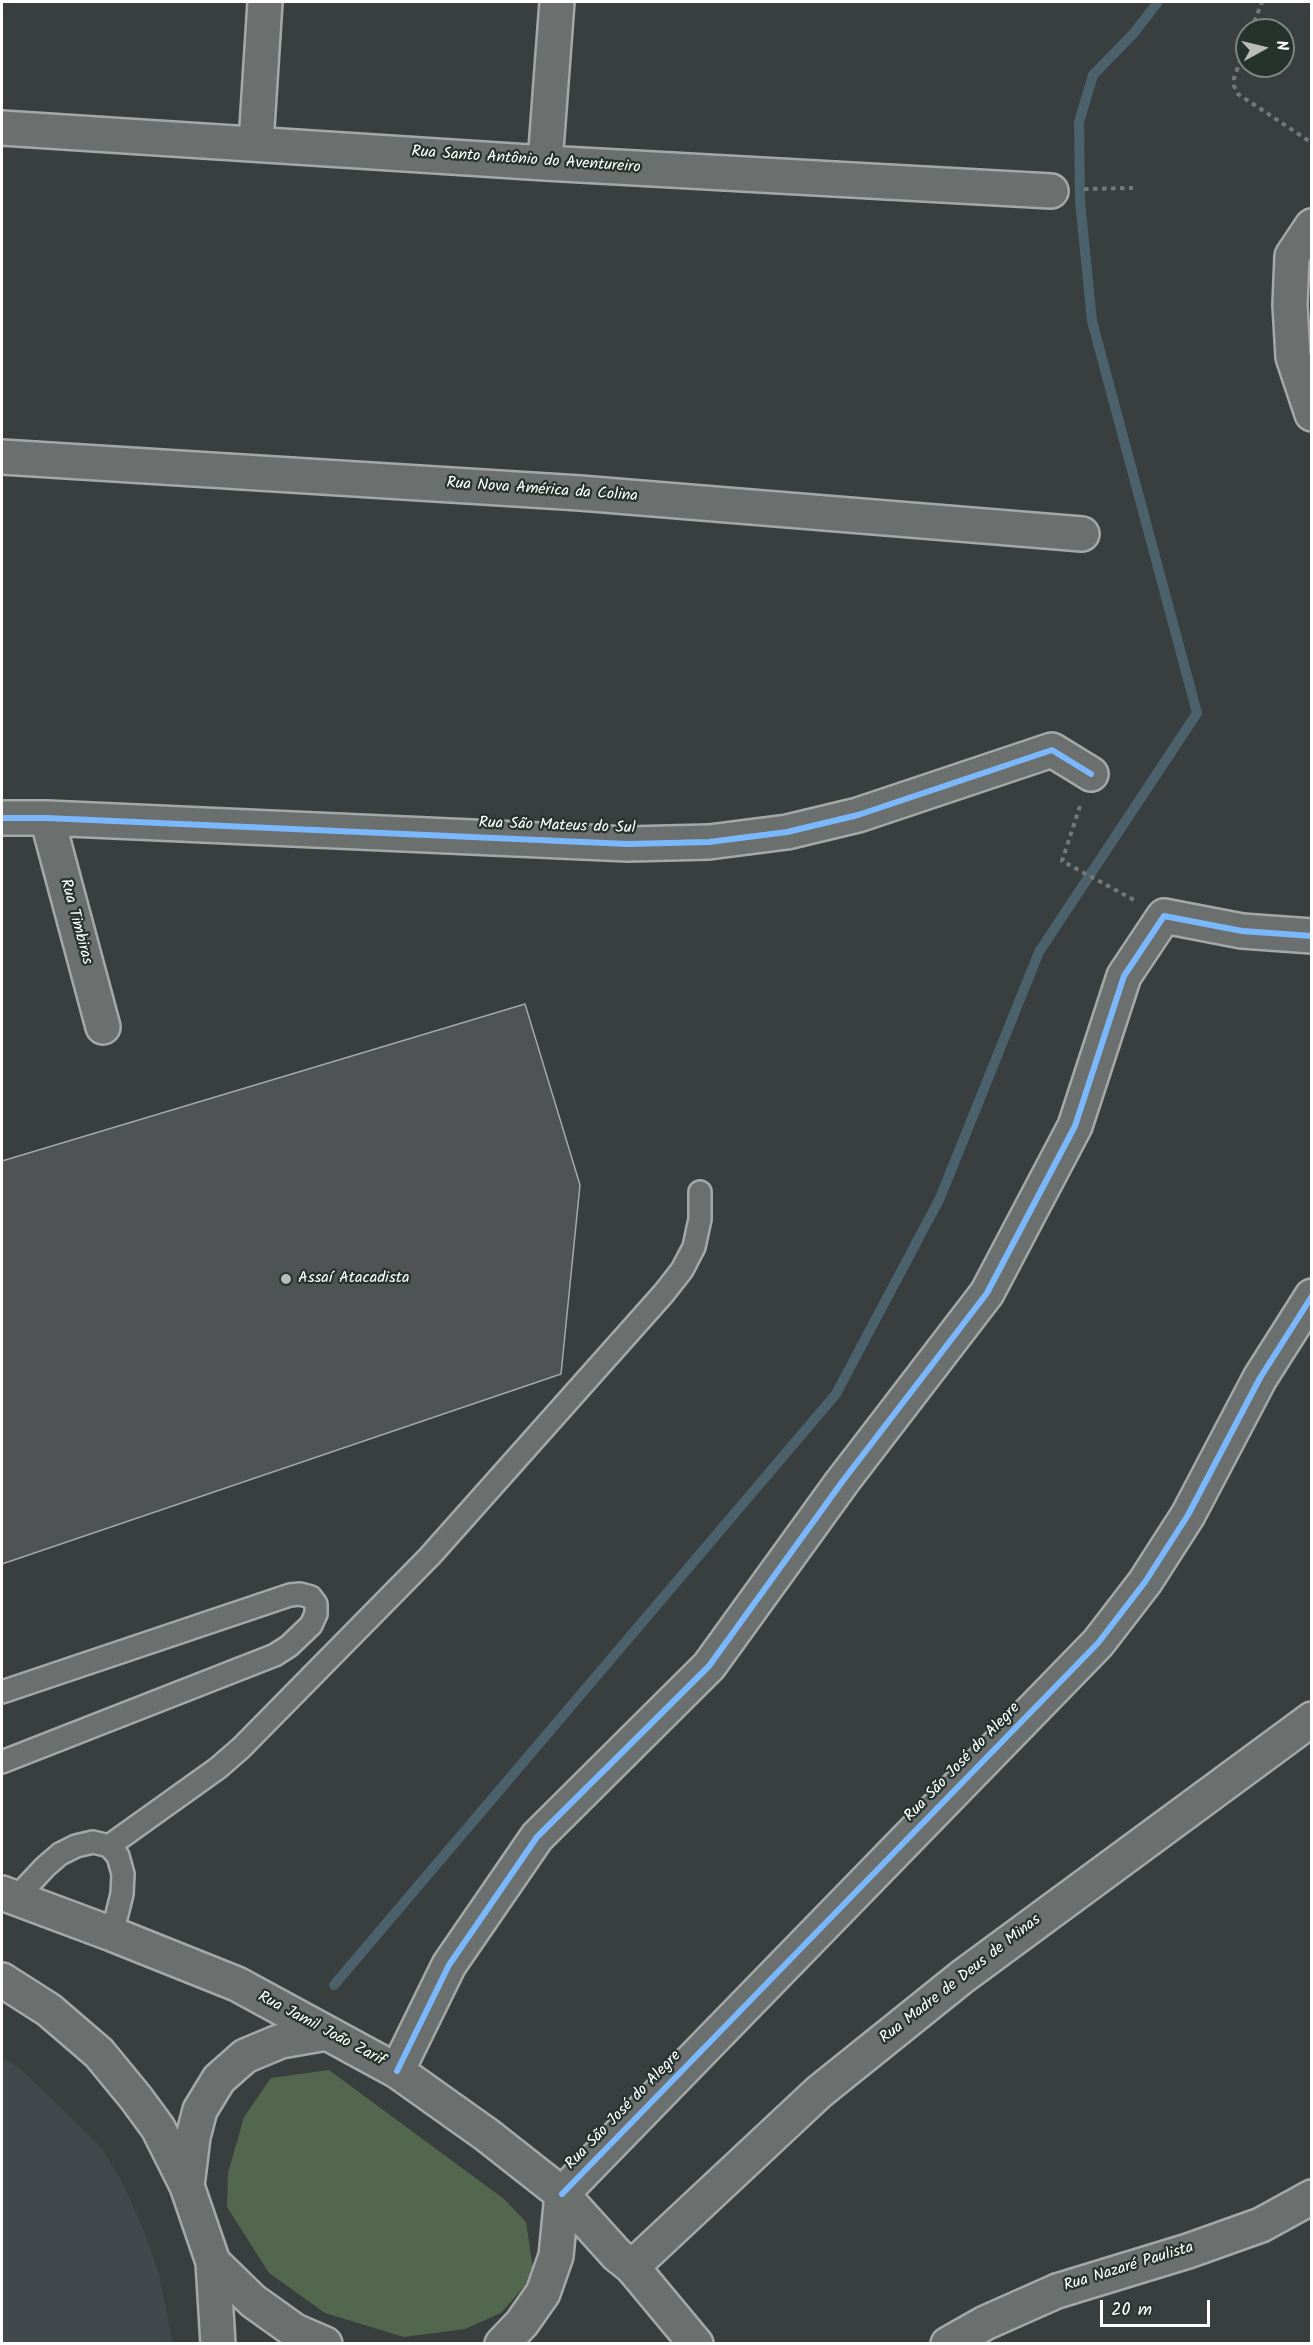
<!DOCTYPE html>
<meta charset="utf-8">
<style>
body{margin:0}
#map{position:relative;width:1313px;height:2345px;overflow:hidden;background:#393e3e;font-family:Kalam,sans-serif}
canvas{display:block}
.frame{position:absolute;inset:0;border:3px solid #fff;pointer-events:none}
.north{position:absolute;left:1235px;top:18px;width:60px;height:60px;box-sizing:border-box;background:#26332d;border:2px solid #7d8581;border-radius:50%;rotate:82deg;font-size:16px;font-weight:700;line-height:24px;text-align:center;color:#fff}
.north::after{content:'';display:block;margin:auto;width:21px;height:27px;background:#babbbb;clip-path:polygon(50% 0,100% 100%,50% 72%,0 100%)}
.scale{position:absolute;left:1100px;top:2300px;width:110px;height:27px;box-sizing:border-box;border:3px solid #fff;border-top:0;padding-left:8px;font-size:18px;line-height:21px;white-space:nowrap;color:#fff;-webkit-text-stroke:4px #26332d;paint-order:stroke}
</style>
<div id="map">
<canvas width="1313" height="2345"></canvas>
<div class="frame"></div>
<div class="north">N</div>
<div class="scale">20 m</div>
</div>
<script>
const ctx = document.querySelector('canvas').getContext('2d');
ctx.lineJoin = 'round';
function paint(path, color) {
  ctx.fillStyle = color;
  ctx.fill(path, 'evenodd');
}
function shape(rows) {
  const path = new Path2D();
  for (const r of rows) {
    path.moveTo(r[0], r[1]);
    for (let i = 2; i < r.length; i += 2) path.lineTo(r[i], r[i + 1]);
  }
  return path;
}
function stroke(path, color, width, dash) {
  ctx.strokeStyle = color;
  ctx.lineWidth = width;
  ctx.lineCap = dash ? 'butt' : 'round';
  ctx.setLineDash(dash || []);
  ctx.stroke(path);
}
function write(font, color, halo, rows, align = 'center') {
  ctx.font = font + ' Kalam,sans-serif';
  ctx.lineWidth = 4.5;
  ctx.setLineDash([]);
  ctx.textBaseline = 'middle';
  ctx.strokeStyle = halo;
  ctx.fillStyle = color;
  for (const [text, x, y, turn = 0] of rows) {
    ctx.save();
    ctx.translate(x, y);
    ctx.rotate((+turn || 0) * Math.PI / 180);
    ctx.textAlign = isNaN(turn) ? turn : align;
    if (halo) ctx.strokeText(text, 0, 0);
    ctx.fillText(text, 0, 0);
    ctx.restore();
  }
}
paint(shape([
 [2,2057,23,2071,102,2148,125,2188,144,2231,159,2274,173,2343,2,2343]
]), '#41494d');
paint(shape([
 [329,2070,504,2199,526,2222,534,2275,501,2313,465,2329,404,2337,325,2313,269,2273,227,2207,228,2173,244,2117,271,2078]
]), '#53674f');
stroke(shape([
 [334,1985,836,1394,940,1198,1039,952,1197,713,1092,321,1080,201,1079,122,1093,75,1133,34,1158,2]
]), '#4b626d', 10);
const building = shape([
 [525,1004,580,1185,561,1374,2,1564,2,1161,525,1004]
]);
paint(building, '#505356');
stroke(building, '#a6a8a8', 1.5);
const lane = shape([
 [2,1692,290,1595,300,1594,311,1597,316,1604,316,1614,311,1625,289,1646,275,1655,2,1762],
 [109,1846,118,1856,123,1874,122,1894,112,1934],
 [16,1898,45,1867,60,1854,76,1846,93,1842,109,1846,218,1768,241,1748,430,1556,664,1293,682,1270,694,1247,700,1219,700,1192]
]);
const street = shape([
 [2,128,545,163,1051,191],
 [256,143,265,2],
 [545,163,557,2],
 [1312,226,1292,256,1290,305,1293,357,1312,414],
 [2,457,580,493,1082,534],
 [2,818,47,818,628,844,709,842,787,832,858,815,1052,750,1091,774],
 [47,818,103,1027],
 [397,2071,449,1965,537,1837,709,1666,842,1482,987,1293,1075,1126,1124,976,1164,916,1242,931,1312,936],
 [562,2194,1098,1643,1145,1582,1188,1515,1260,1378,1312,1296],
 [632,2267,819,2092,962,1977,1312,1719],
 [948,2344,985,2323,1057,2291,1188,2251,1261,2225,1312,2197]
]);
const secondary = shape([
 [2,1893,112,1934,237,1984,397,2071,487,2135,562,2194,617,2255,632,2267,696,2344],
 [2,1980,49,2010,99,2053,136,2098,158,2128,187,2186,213,2262,253,2301,295,2331,325,2344],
 [187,2186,193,2137,200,2110,219,2079,245,2056,281,2041,327,2033],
 [213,2262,218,2344],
 [502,2344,522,2323,543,2293,556,2256,562,2194]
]);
stroke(lane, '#a6a8a8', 26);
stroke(street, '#a6a8a8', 38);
stroke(secondary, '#a6a8a8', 38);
stroke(shape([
 [1251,30,1262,2],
 [1247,42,1234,78,1234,86,1238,94,1312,143],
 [1084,189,1133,188],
 [1080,806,1062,861,1134,900]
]), '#757877', 4, [4.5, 4.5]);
stroke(lane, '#6b6f6e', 21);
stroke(street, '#6b6f6e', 33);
stroke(secondary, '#6b6f6e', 33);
stroke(shape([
 [2,818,47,818,628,844,709,842,787,832,858,815,1052,750,1091,774],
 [397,2071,449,1965,537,1837,709,1666,842,1482,987,1293,1075,1126,1124,976,1164,916,1242,931,1312,936],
 [562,2194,1098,1643,1145,1582,1188,1515,1260,1378,1312,1296]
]), '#7ab7fb', 6);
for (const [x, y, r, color] of [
 [286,1279,6,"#babbbb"]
]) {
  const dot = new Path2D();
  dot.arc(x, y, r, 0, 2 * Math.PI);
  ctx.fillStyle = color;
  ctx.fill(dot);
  stroke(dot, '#26332d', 2);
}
write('16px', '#fff', '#26332d', [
 ["Rua Santo Antônio do Aventureiro",526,161,4],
 ["Rua Nova América da Colina",542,491,4],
 ["Rua São Mateus do Sul",557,827,2],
 ["Rua Timbiras",75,922,75],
 ["Rua São José do Alegre",963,1763,-46],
 ["Rua Madre de Deus de Minas",961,1980,-38],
 ["Rua Jamil João Zarif",321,2030,28],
 ["Rua São José do Alegre",624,2111,-46],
 ["Rua Nazaré Paulista",1129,2268,-17]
]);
write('16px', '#fff', '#26332d', [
 ["Assaí Atacadista",298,1279]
], 'left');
</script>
